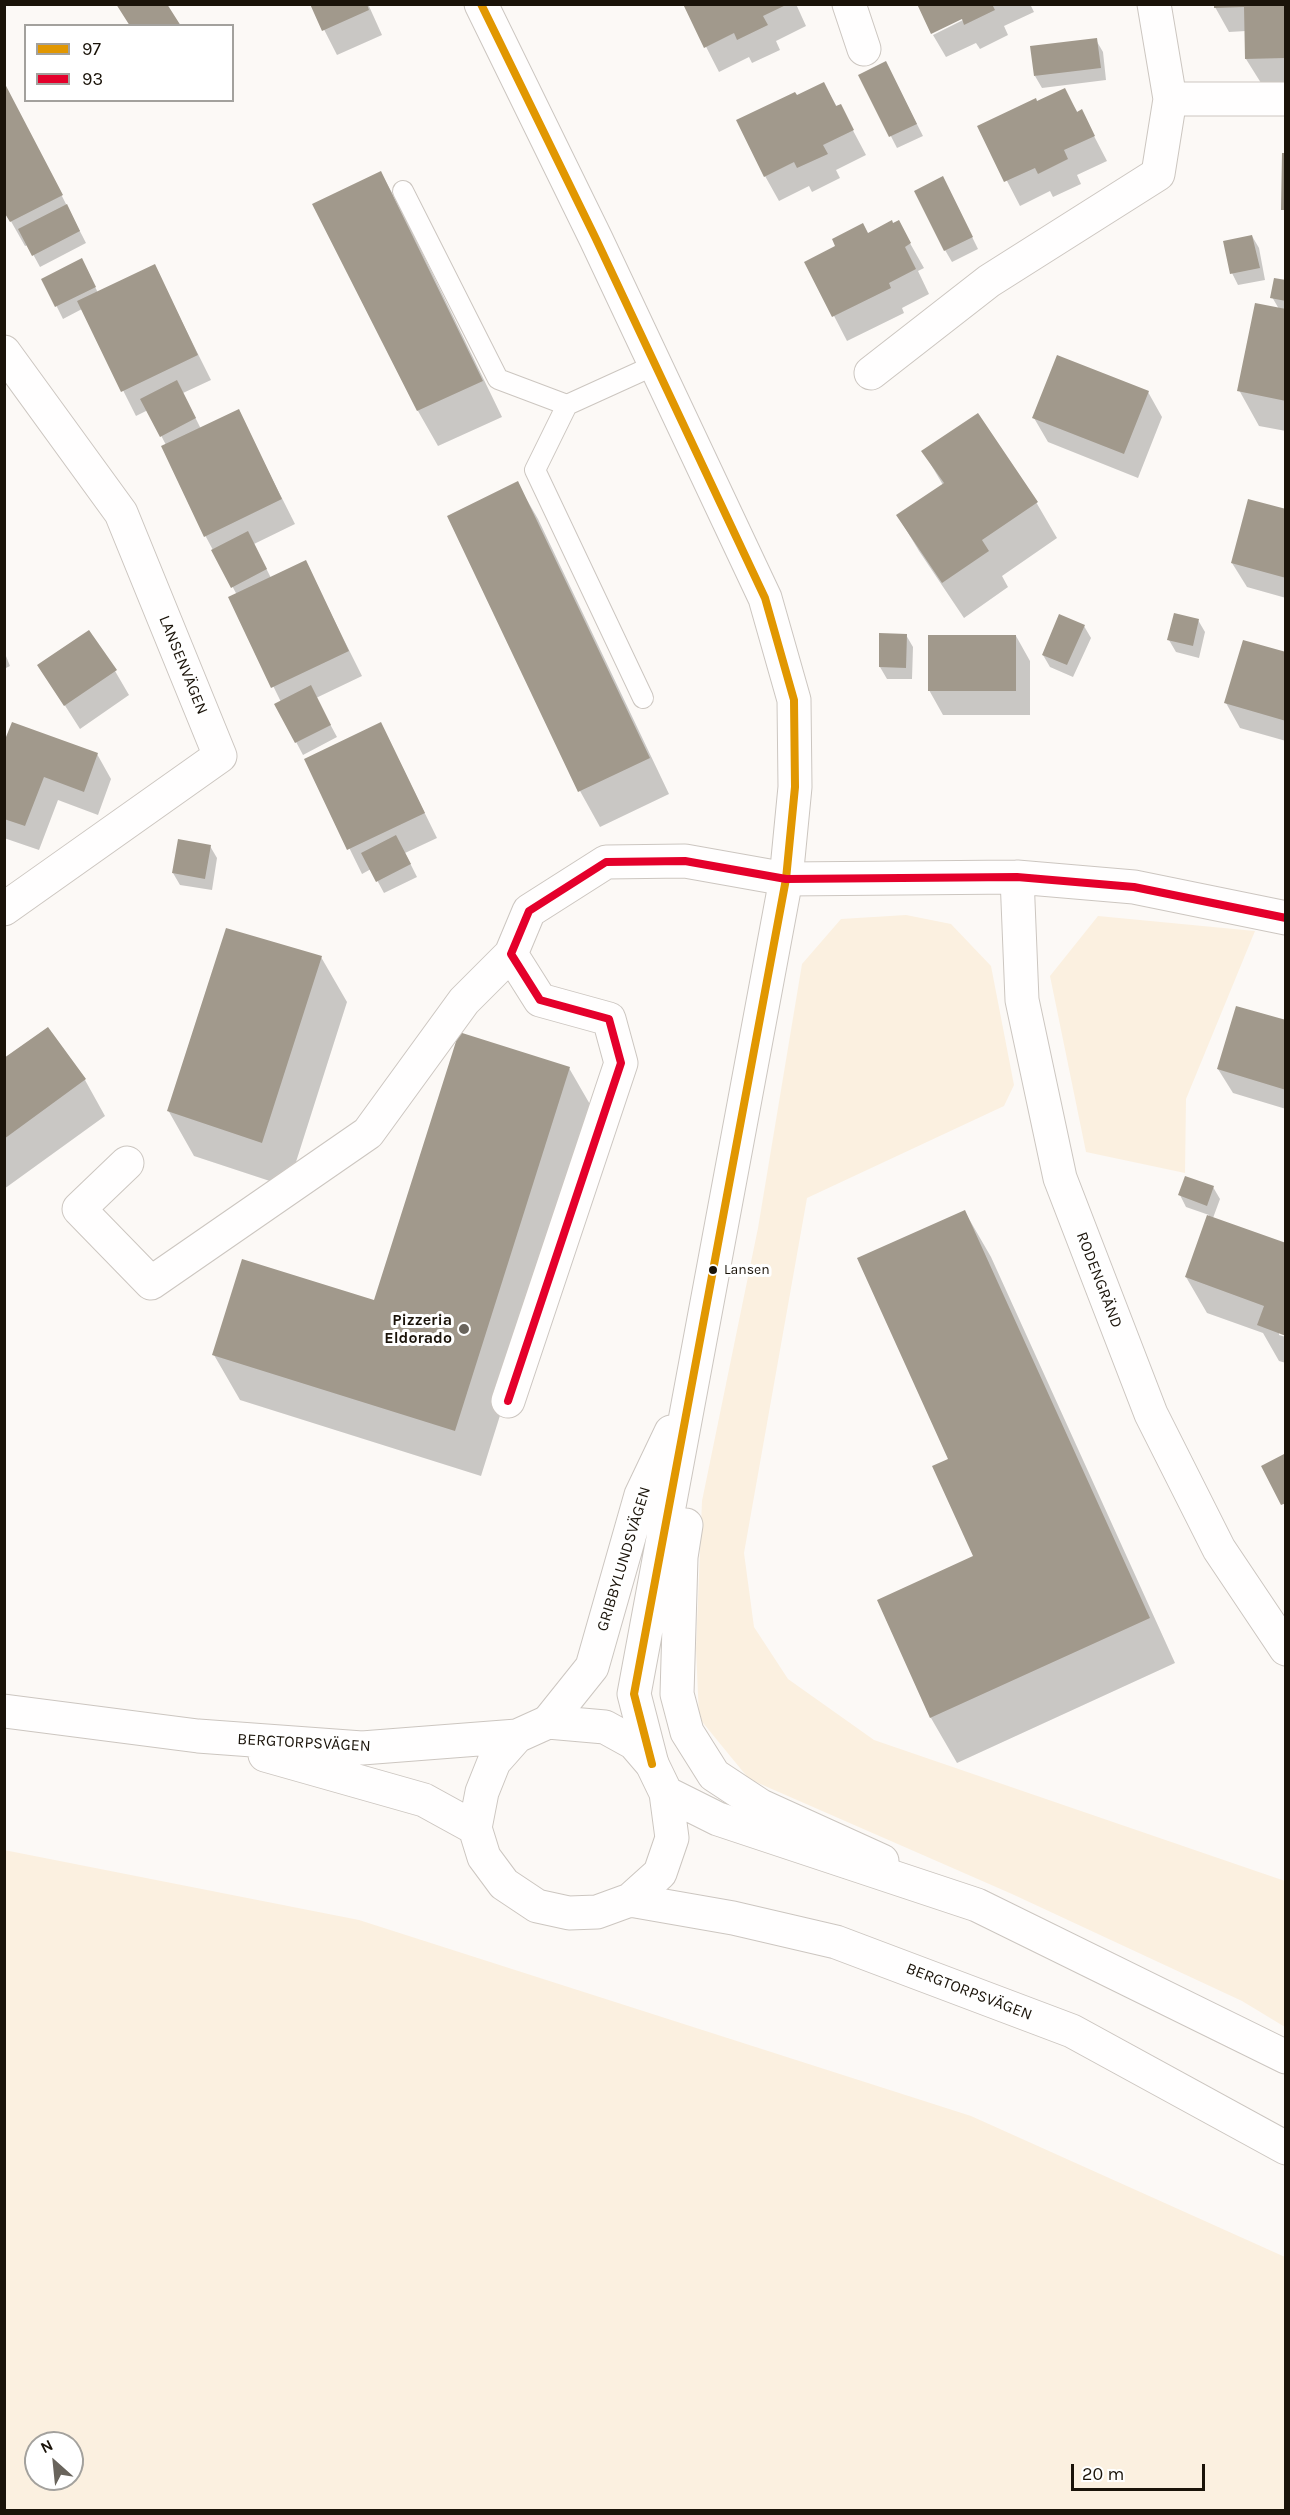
<!DOCTYPE html>
<meta charset="utf-8">
<style>
body{margin:0}
#map{position:relative;width:1290px;height:2515px;overflow:hidden;background:#fcf9f6;font-family:Karla,sans-serif}
canvas{display:block}
.frame{position:absolute;inset:0;border:6px solid #1a1309;pointer-events:none}
.legend{position:absolute;left:24px;top:24px;width:210px;height:78px;box-sizing:border-box;background:#fff;border:2px solid #a3a19d;margin:0;padding:8px 10px;list-style:none;font-size:18px;color:#1a1309}
.legend li{display:flex;align-items:center;gap:12px;height:30px}
.legend b{width:30px;border:2px solid #a3a19d}
.north{position:absolute;left:24px;top:2431px;width:60px;height:60px;box-sizing:border-box;background:#fff;border:2px solid #a3a19d;border-radius:50%;rotate:333deg;font-size:16px;font-weight:700;line-height:24px;text-align:center;color:#1a1309}
.north::after{content:'';display:block;margin:auto;width:21px;height:27px;background:#69645c;clip-path:polygon(50% 0,100% 100%,50% 72%,0 100%)}
.scale{position:absolute;left:1071px;top:2464px;width:134px;height:27px;box-sizing:border-box;border:3px solid #1a1309;border-top:0;padding-left:8px;font-size:18px;line-height:21px;white-space:nowrap;color:#1a1309;-webkit-text-stroke:4px #fff;paint-order:stroke}
</style>
<div id="map">
<canvas width="1290" height="2515"></canvas>
<div class="frame"></div>
<ul class="legend">
<li><b style="height:8px;background:#e19701"></b>97</li>
<li><b style="height:8px;background:#e4002b"></b>93</li>
</ul>
<div class="north">N</div>
<div class="scale">20 m</div>
</div>
<script>
const ctx = document.querySelector('canvas').getContext('2d');
ctx.lineJoin = 'round';
function paint(path, color) {
  ctx.fillStyle = color;
  ctx.fill(path, 'evenodd');
}
function shape(rows) {
  const path = new Path2D();
  for (const r of rows) {
    path.moveTo(r[0], r[1]);
    for (let i = 2; i < r.length; i += 2) path.lineTo(r[i], r[i + 1]);
  }
  return path;
}
function stroke(path, color, width, dash) {
  ctx.strokeStyle = color;
  ctx.lineWidth = width;
  ctx.lineCap = dash ? 'butt' : 'round';
  ctx.setLineDash(dash || []);
  ctx.stroke(path);
}
function write(font, color, halo, rows, align = 'center') {
  ctx.font = font + ' Karla,sans-serif';
  ctx.lineWidth = 6;
  ctx.setLineDash([]);
  ctx.textBaseline = 'middle';
  ctx.strokeStyle = halo;
  ctx.fillStyle = color;
  for (const [text, x, y, turn = 0] of rows) {
    ctx.save();
    ctx.translate(x, y);
    ctx.rotate((+turn || 0) * Math.PI / 180);
    ctx.textAlign = isNaN(turn) ? turn : align;
    if (halo) ctx.strokeText(text, 0, 0);
    ctx.fillText(text, 0, 0);
    ctx.restore();
  }
}
paint(shape([
 [906,915,951,924,991,966,1014,1085,1004,1106,807,1198,744,1553,754,1627,788,1679,874,1740,1285,1881,1285,2027,1242,2001,1012,1894,749,1779,699,1718,696,1648,702,1501,758,1228,802,964,841,919],
 [1098,916,1255,931,1186,1099,1185,1173,1086,1152,1050,976],
 [4,1850,359,1920,971,2116,1285,2257,1285,2510,5,2510],
 [36,2443,72,2443,72,2479,36,2479]
]), '#fbf0e0');
paint(shape([
 [311,4,368,4,382,35,337,55],
 [684,4,796,4,806,26,776,41,780,50,752,63,749,57,719,72],
 [918,4,1030,4,1034,12,1004,26,1008,35,980,49,976,43,946,57,933,35,969,17],
 [1286,4,1286,83,1261,83,1246,59,1246,31,1229,32,1215,7],
 [1096,40,1103,52,1106,80,1042,88,1035,76],
 [892,75,923,136,897,148,860,76],
 [824,84,837,107,840,106,866,155,836,170,840,178,812,192,809,186,779,201,765,176,796,97],
 [5,85,86,243,40,267,28,245,25,246,4,209],
 [1064,90,1078,113,1081,111,1107,161,1077,175,1081,184,1053,197,1050,191,1020,206,979,127],
 [381,173,401,209,502,417,438,446,418,411,314,205],
 [949,190,978,249,952,262,945,250],
 [898,222,924,268,918,271,929,294,902,308,904,313,847,341,806,262,837,247],
 [1252,236,1259,248,1265,280,1238,285,1232,273],
 [154,266,211,380,183,393,201,429,238,411,295,524,254,544,271,578,305,562,362,676,316,698,337,737,303,755,276,704,281,702,230,598,237,595,206,537,163,447,166,445,148,410,136,416,82,309,63,319,43,279,88,272,98,293],
 [1286,282,1286,431,1259,426,1239,390,1279,309,1272,297],
 [1148,392,1162,417,1138,478,1048,442,1034,418],
 [923,451,1036,502,1057,538,1002,576,1008,587,964,618,919,551,898,516,943,485],
 [517,483,538,519,669,794,600,827,580,791],
 [1286,511,1286,598,1247,587,1232,563],
 [1198,620,1205,632,1199,658,1176,652,1169,640],
 [1084,626,1091,638,1073,677,1050,667,1043,655],
 [906,635,913,647,912,679,887,679,880,667],
 [1016,636,1030,661,1030,715,943,715,929,690],
 [4,651,10,666,4,669],
 [1286,654,1286,741,1240,728,1226,703],
 [39,665,115,671,129,695,80,729],
 [381,724,437,838,405,853,417,877,384,893,371,869,362,874,306,760],
 [4,746,97,754,111,779,98,815,58,800,39,850,4,838],
 [210,846,217,858,212,890,180,885,173,873],
 [321,957,347,1002,288,1187,194,1156,168,1110],
 [1286,1022,1286,1109,1233,1093,1218,1069],
 [48,1029,85,1080,105,1116,4,1189,4,1060],
 [569,1068,595,1113,481,1476,240,1400,214,1355,375,1302],
 [1213,1187,1220,1199,1213,1218,1286,1244,1279,1331,1279,1335,1286,1337,1286,1363,1279,1361,1263,1333,1207,1313,1186,1277,1209,1215,1186,1207,1180,1195],
 [965,1212,991,1257,1175,1663,957,1763,931,1718,878,1601,975,1557]
]), '#0003');
paint(shape([
 [116,4,167,4,181,26,130,26],
 [310,4,367,4,369,10,322,31],
 [683,4,788,4,763,16,768,25,737,40,734,33,704,48],
 [917,4,992,4,995,10,964,25,962,19,931,34],
 [1214,4,1286,4,1286,58,1245,59,1244,7,1214,8],
 [1097,38,1101,68,1034,76,1030,46],
 [886,61,917,124,889,137,858,75],
 [4,82,63,195,10,222,4,212],
 [824,82,836,106,841,104,854,130,823,145,828,154,797,168,794,162,764,177,736,120,795,92,797,95],
 [1065,88,1077,112,1082,109,1095,136,1064,150,1068,159,1038,174,1035,168,1004,182,977,126,1036,98,1037,101],
 [1282,153,1286,153,1286,210,1281,210],
 [381,171,483,381,417,411,312,204],
 [943,176,973,237,944,251,914,191],
 [67,204,80,231,32,256,18,229],
 [892,220,893,223,899,220,911,243,905,247,916,269,889,283,891,288,832,317,804,262,835,246,832,239,863,223,868,233],
 [1252,235,1260,268,1230,274,1223,241],
 [82,258,96,287,55,307,41,279],
 [155,264,198,355,121,392,77,301],
 [1274,278,1286,280,1286,301,1270,298],
 [1255,303,1286,309,1286,401,1237,391],
 [1057,355,1149,391,1124,454,1032,418],
 [177,380,196,418,160,437,140,399],
 [239,409,282,499,204,537,161,446],
 [978,413,1038,502,982,540,989,551,942,583,896,515,944,483,921,451],
 [518,481,650,758,578,792,447,516],
 [1248,499,1286,509,1286,578,1231,563],
 [248,531,267,569,231,588,211,550],
 [306,560,349,651,271,688,228,597],
 [1174,613,1199,619,1193,646,1167,640],
 [1059,614,1085,625,1067,665,1042,655],
 [89,630,117,670,64,706,37,665],
 [879,633,907,634,906,668,879,667],
 [928,635,1016,635,1016,691,928,691],
 [1243,640,1286,652,1286,721,1224,703],
 [311,685,331,725,295,743,274,704],
 [12,722,98,753,84,792,44,777,25,826,4,819,4,742],
 [381,722,425,813,347,850,304,759],
 [396,835,411,864,376,882,361,853],
 [178,839,211,845,205,879,172,873],
 [226,928,322,956,262,1143,167,1111],
 [1236,1006,1286,1020,1286,1090,1217,1069],
 [48,1027,86,1079,4,1139,4,1058],
 [459,1032,570,1067,455,1431,212,1355,242,1259,374,1300],
 [1185,1176,1214,1186,1207,1206,1178,1195],
 [965,1210,1150,1618,930,1718,877,1600,973,1556,932,1466,948,1459,857,1258],
 [1207,1215,1286,1243,1286,1336,1257,1325,1264,1306,1185,1277],
 [1286,1453,1286,1503,1281,1505,1261,1466]
]), '#a1998c');
const service = shape([
 [403,191,498,379,567,405,655,365],
 [567,405,535,470,643,698]
]);
const minor = shape([
 [849,4,864,49],
 [1154,4,1170,99,1286,99],
 [4,352,121,513,220,756,4,909],
 [871,373,989,281,1158,174,1170,99],
 [1017,877,1022,1000,1060,1178,1151,1414,1219,1549,1286,1649],
 [127,1163,79,1209,151,1283,368,1133,464,1001,511,954],
 [508,1401,621,1063,609,1019,540,1000,511,954,529,911,606,862,685,861,786,879,1017,877,1134,887,1286,918]
]);
const tertiary = shape([
 [481,4,596,239,765,598,794,700,795,787,786,879,634,1694,652,1764],
 [686,1525,681,1557,677,1694,687,1732,714,1775,761,1806,882,1861],
 [548,1722,592,1667,641,1495,671,1432]
]);
const secondary = shape([
 [4,1711,198,1736,362,1748,517,1736,548,1722,605,1727,634,1743,652,1764,666,1793,672,1838,660,1873,630,1900,597,1912,569,1913,537,1906,504,1884,484,1857,475,1828,482,1792,494,1762,517,1736],
 [265,1755,424,1800,475,1828],
 [666,1793,718,1819,977,1905,1286,2057],
 [630,1900,733,1918,836,1942,1072,2031,1286,2148]
]);
stroke(service, '#ccc6c0', 22);
stroke(minor, '#ccc6c0', 35);
stroke(tertiary, '#ccc6c0', 35);
stroke(secondary, '#ccc6c0', 35);
stroke(service, '#fffefe', 20);
stroke(minor, '#fffefe', 33);
stroke(tertiary, '#fffefe', 33);
stroke(secondary, '#fffefe', 33);
stroke(shape([
 [481,4,596,239,765,598,794,700,795,787,786,879,634,1694,652,1764]
]), '#e19701', 8);
stroke(shape([
 [508,1401,621,1063,609,1019,540,1000,511,954,529,911,606,862,685,861,786,879,1017,877,1134,887,1286,918]
]), '#e4002b', 8);
for (const [x, y, r, color] of [
 [713,1270,5,"#1a1309"],
 [464,1329,6,"#69645c"]
]) {
  const dot = new Path2D();
  dot.arc(x, y, r, 0, 2 * Math.PI);
  ctx.fillStyle = color;
  ctx.fill(dot);
  stroke(dot, '#fff', 2);
}
write('14px', '#1a1309', '#fff', [
 ["Lansen",724,1270]
], 'left');
write('16px', '#1a1309', '#fff', [
 ["LANSENVÄGEN",183,665,68],
 ["RODENGRÄND",1099,1280,69],
 ["GRIBBYLUNDSVÄGEN",624,1559,-73],
 ["BERGTORPSVÄGEN",304,1743,3],
 ["BERGTORPSVÄGEN",969,1992,21]
]);
write('bold 16px', '#1a1309', '#fff', [
 ["Pizzeria",452,1320],
 ["Eldorado",452,1338]
], 'right');
</script>
